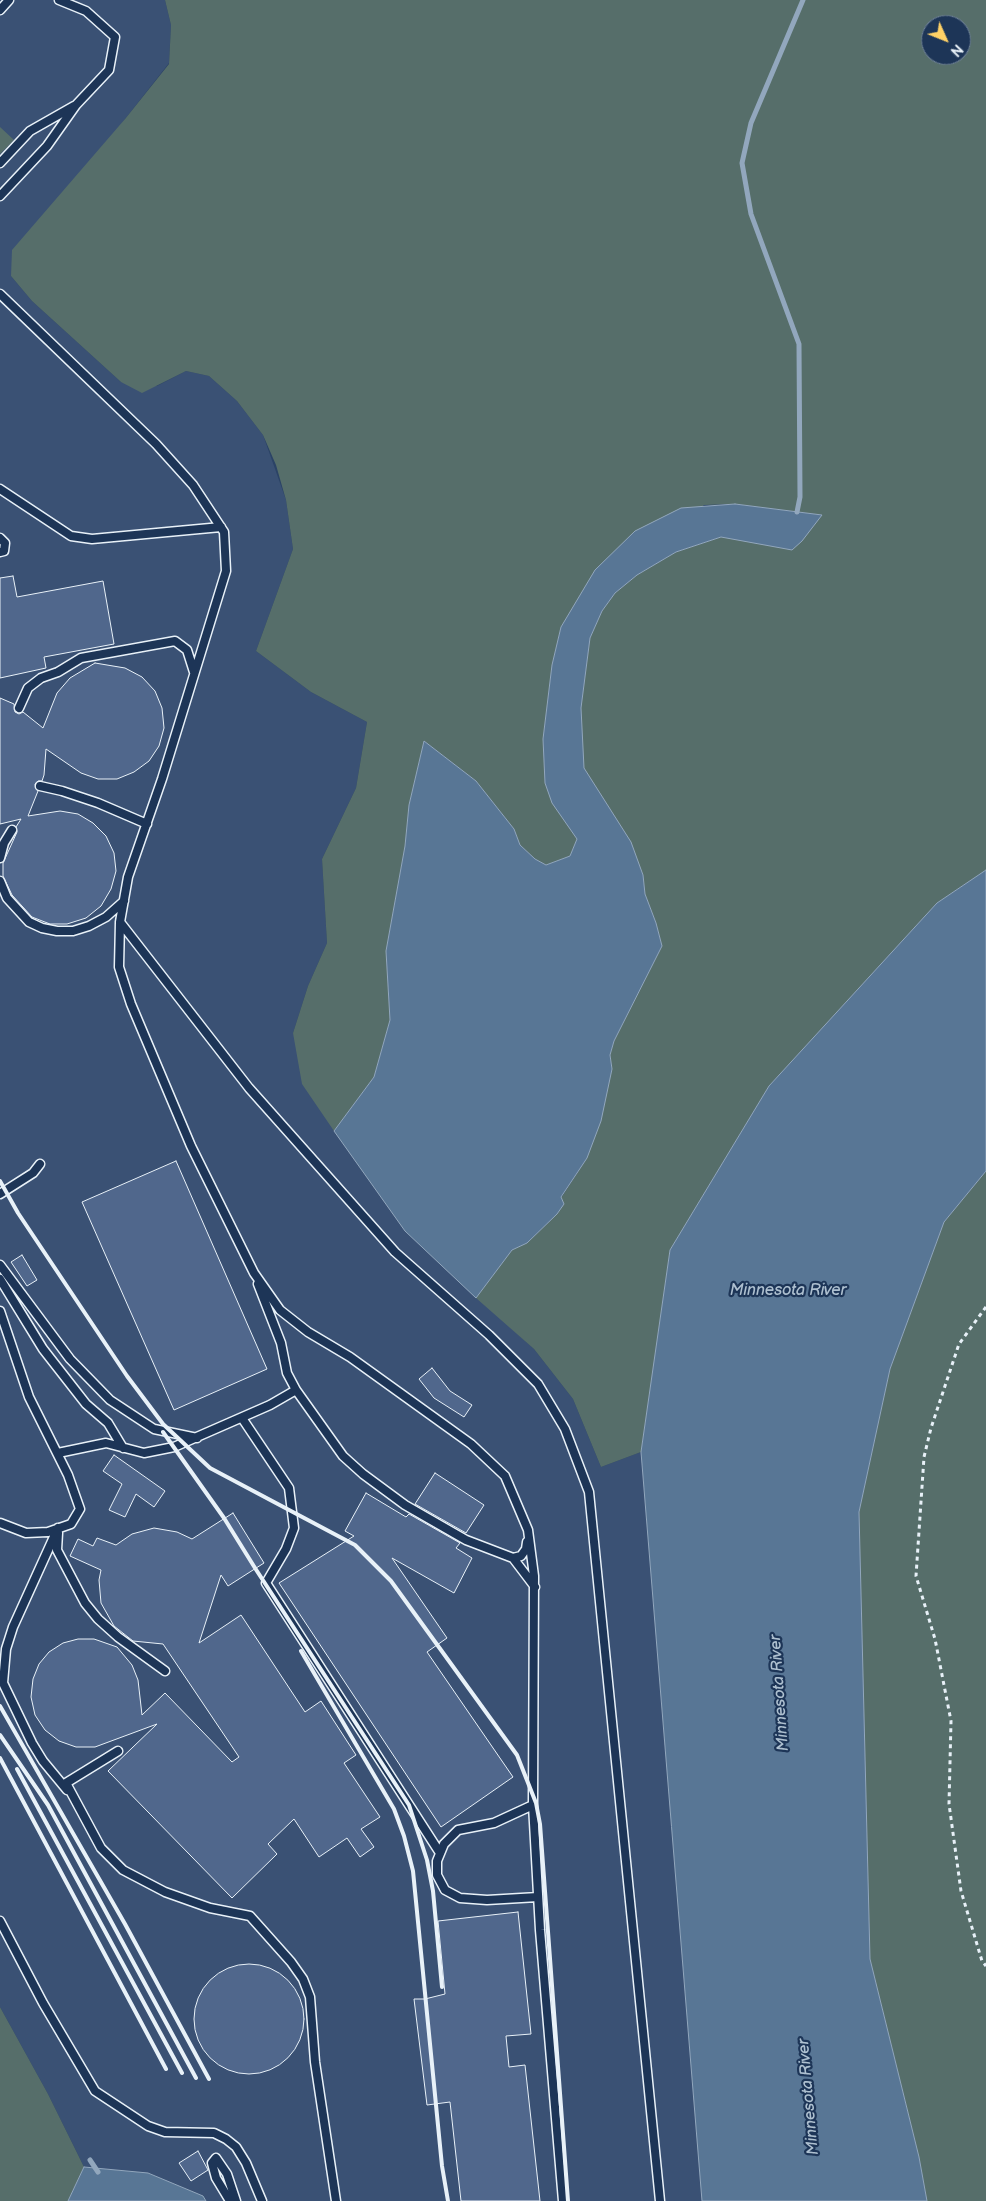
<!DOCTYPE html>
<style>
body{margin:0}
#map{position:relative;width:986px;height:2201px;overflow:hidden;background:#2b4366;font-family:"Balsamiq Sans",sans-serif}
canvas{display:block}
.north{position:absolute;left:921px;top:15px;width:50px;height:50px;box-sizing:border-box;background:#1d3557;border:1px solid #6e8097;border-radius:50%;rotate:134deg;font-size:14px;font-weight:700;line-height:20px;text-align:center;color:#e8f1f8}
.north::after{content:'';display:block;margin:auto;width:18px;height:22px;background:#ffd166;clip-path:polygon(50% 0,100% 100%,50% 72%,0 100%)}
</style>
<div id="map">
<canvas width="986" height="2201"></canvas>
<div class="north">N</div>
</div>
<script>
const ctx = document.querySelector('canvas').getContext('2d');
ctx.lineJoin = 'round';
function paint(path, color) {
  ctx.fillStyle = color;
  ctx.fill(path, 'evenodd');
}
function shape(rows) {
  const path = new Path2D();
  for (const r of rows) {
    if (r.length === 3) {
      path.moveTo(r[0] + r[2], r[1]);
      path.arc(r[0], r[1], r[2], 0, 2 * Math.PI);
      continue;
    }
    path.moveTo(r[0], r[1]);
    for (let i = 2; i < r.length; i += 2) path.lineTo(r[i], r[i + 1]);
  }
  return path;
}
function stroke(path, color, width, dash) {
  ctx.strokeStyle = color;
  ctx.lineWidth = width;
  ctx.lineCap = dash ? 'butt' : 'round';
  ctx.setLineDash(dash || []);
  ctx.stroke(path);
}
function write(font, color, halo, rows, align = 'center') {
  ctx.font = font + ' "Balsamiq Sans",sans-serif';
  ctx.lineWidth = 4.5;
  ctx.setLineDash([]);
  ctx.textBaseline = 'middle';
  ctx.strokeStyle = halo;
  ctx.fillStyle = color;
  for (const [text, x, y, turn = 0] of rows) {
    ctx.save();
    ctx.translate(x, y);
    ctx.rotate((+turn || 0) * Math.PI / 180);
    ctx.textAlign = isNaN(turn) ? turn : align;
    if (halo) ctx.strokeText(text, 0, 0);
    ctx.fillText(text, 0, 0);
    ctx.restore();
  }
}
paint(shape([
 [0,0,165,0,171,25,169,63,125,119,11,276,32,301,121,382,157,386,186,371,209,376,237,401,263,435,286,500,293,549,256,651,311,692,367,722,356,788,322,859,327,943,308,986,293,1033,405,1231,534,1349,573,1399,601,1467,641,1452,702,2201,206,2201,203,2196,148,2173,84,2167,48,2094,0,2007]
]), '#3a5174');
paint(shape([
 [165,0,986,0,986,870,937,903,769,1086,670,1250,641,1452,601,1467,573,1399,534,1349,476,1298,512,1250,527,1243,557,1214,564,1204,561,1198,587,1158,612,1069,610,1055,614,1041,662,946,656,923,645,894,643,875,618,825,583,768,581,708,590,638,602,611,615,593,637,575,676,552,721,537,745,540,822,515,735,504,704,505,572,610,561,627,552,665,543,739,545,783,577,839,570,856,546,865,535,859,520,845,514,829,476,781,424,741,409,805,405,846,386,951,390,1020,374,1077,334,1131,302,1084,293,1033,308,986,327,943,322,859,356,788,367,722,311,692,256,651,293,549,286,500,276,465,263,435,237,401,209,376,186,371,142,393,121,382,32,301,11,276,12,250,125,119,169,64,171,25],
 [931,25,961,25,961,55,931,55],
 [0,127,14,140,0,154],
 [986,1171,986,2201,927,2201,919,2157,870,1959,859,1512,890,1369,944,1222],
 [0,2007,48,2094,84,2167,68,2201,0,2201]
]), '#566e6a');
const water = shape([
 [735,504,822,515,802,541,792,550,721,537,676,552,637,575,615,593,602,611,590,638,581,708,584,768,631,842,643,875,645,894,656,923,662,946,614,1041,610,1055,612,1069,601,1121,587,1158,561,1197,564,1204,557,1214,527,1243,512,1250,476,1298,405,1231,334,1131,374,1077,390,1020,386,951,405,846,409,805,424,741,476,781,514,829,520,845,535,859,546,865,570,856,577,839,552,803,545,783,543,739,552,665,561,627,595,570,635,531,681,508,735,504],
 [986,870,986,1171,944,1222,890,1369,859,1512,870,1959,919,2157,927,2201,702,2201,641,1452,670,1250,769,1086,937,903,986,870],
 [84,2167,148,2173,203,2196,206,2201,68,2201,84,2167]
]);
paint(water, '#587695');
stroke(water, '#92a7bd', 1);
stroke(shape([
 [797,512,800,497,799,344,751,214,742,163,751,123,803,0],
 [90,2160,98,2172]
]), '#92a7bd', 5);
const building = shape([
 [13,576,17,597,103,581,114,644,44,657,46,668,0,678,0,578,13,576],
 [95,663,125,668,142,677,155,691,162,708,164,728,159,746,149,761,134,772,117,779,98,779,81,773,46,749,44,775,42,781,38,781,35,784,38,791,28,816,60,811,78,814,93,823,106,836,114,853,116,871,111,889,101,906,86,918,67,924,50,924,32,917,12,895,3,876,3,863,17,832,16,827,21,819,0,824,0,698,14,704,15,712,19,714,23,712,43,728,57,693,70,678,95,663],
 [176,1161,267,1369,174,1410,82,1202,176,1161],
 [22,1255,37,1280,27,1286,11,1262,22,1255],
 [432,1368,450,1391,472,1405,464,1417,434,1398,419,1379,432,1368],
 [114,1455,165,1491,154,1507,136,1494,125,1517,109,1510,122,1484,103,1471,114,1455],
 [435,1473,484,1505,466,1533,415,1504,435,1473],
 [366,1493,406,1517,409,1514,460,1543,456,1548,472,1558,454,1593,392,1558,447,1638,427,1652,513,1777,441,1827,279,1583,354,1536,345,1531,366,1493],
 [233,1513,264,1563,228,1586,221,1575,199,1643,241,1615,305,1712,321,1701,356,1755,344,1763,380,1817,361,1829,374,1847,360,1857,347,1838,319,1857,294,1819,268,1844,277,1854,232,1898,108,1771,157,1724,95,1747,76,1747,59,1741,45,1730,35,1715,31,1697,33,1679,39,1664,49,1652,63,1643,78,1639,94,1639,117,1647,132,1665,138,1680,142,1715,165,1693,232,1762,239,1757,163,1644,133,1641,114,1626,101,1603,99,1580,101,1570,70,1556,78,1539,93,1546,97,1538,116,1545,132,1534,154,1528,177,1532,192,1539,233,1513],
 [518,1912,531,2034,506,2036,509,2067,525,2065,540,2201,461,2201,450,2102,427,2105,414,1999,425,1999,445,1994,438,1921,518,1912],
 [249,2019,55],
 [198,2151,208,2170,191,2181,179,2163,198,2151]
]);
paint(building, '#50678c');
stroke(building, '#e8f1f8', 1);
const lane = shape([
 [0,10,9,0],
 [0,163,30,131,74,106],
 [0,196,47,146,76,105,109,70,115,37,86,11,59,0],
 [0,294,156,444,193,485,224,532,226,571,162,779,128,877,120,922,249,1088,395,1252,489,1335,538,1384,565,1429,589,1492,660,2201],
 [0,489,71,536,92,539,221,527],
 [0,538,5,543,4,551,0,552],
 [19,708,28,688,41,678,58,672,81,658,175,641,187,650,194,672],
 [40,786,62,791,98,803,147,824],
 [0,858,4,843,12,830],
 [0,881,7,898,29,922,42,928,57,931,73,931,89,926,106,917,124,901],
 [120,922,119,967,131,1004,191,1146,254,1273,280,1310,308,1332,350,1357,471,1444,505,1476,528,1530,534,1576,533,1805,540,1930,563,2201],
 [0,1194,33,1173,40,1164],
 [0,1265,70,1359,110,1400,154,1429,197,1438],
 [0,1279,43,1349,86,1404,108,1423,123,1448],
 [258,1284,281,1343,287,1373,296,1390,343,1456,363,1474,405,1505,466,1540,513,1558,535,1587],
 [0,1311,29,1397,68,1475,80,1509,71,1524,48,1532,26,1533,0,1523],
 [242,1418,289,1488,294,1528,286,1549,266,1583,440,1853],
 [58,1453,106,1443,144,1453,174,1447,270,1405,296,1390],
 [58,1528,13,1627,6,1649,3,1683,32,1743,43,1761,67,1790],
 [58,1533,57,1550,85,1603,98,1619,118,1637,165,1671],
 [513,1558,521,1556,526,1549,527,1542],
 [118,1751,66,1783,101,1848,123,1870,165,1892,210,1908,250,1916,291,1962,303,1979,310,1997,315,2062,336,2201],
 [533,1805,494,1823,458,1830,444,1844,437,1861,437,1875,445,1890,460,1898,487,1900,538,1897],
 [0,1921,43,2003,95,2091,148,2126,165,2132,214,2133,226,2139,236,2147,246,2163,262,2201],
 [230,2201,216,2178,212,2163,216,2158,227,2174,236,2201]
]);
stroke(lane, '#e8f1f8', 11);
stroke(shape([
 [986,1307,959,1344,931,1428,924,1457,916,1576,935,1639,951,1721,949,1804,961,1891,982,1961,986,1966]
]), '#e8f1f8', 3, [4, 4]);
stroke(lane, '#1d3557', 8);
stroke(shape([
 [0,1181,18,1213,127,1376,163,1424,210,1468,355,1545,391,1581,517,1755,536,1803,540,1824,568,2201],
 [163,1432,224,1518,255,1568,409,1805,427,1860,433,1891,442,1987],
 [301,1651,394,1809,404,1836,413,1871,442,2166,448,2201],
 [0,1706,125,1924,209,2079],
 [0,1735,48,1805,196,2078],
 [0,1758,166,2069],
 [17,1769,182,2073]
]), '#e8f1f8', 4);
write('italic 16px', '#aec0d0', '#1d3557', [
 ["Minnesota River",788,1291],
 ["Minnesota River",780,1693,-94],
 ["Minnesota River",809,2097,-95]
]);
</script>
